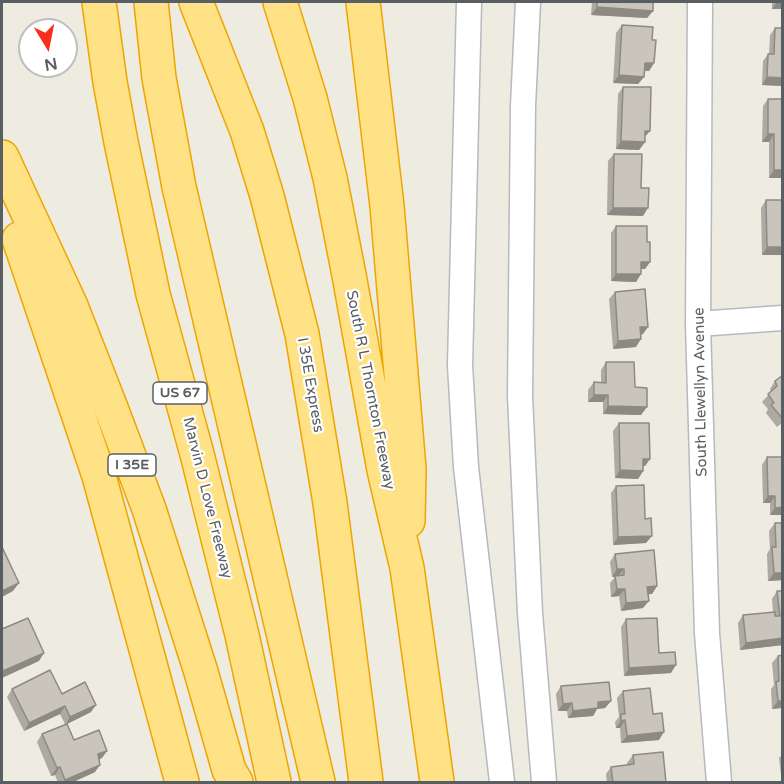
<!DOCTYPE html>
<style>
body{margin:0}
#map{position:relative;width:784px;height:784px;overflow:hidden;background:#eeebe0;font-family:"Varela Round",sans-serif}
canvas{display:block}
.frame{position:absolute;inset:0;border:3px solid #595e63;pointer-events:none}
.north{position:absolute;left:18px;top:18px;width:60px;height:60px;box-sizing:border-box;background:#fff;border:2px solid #bdbfc1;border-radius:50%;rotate:170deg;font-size:16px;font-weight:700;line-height:24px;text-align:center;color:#595e63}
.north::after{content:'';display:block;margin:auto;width:21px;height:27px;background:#f92e1b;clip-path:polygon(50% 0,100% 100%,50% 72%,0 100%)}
</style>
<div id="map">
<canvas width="784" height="784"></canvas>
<div class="frame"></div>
<div class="north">N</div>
</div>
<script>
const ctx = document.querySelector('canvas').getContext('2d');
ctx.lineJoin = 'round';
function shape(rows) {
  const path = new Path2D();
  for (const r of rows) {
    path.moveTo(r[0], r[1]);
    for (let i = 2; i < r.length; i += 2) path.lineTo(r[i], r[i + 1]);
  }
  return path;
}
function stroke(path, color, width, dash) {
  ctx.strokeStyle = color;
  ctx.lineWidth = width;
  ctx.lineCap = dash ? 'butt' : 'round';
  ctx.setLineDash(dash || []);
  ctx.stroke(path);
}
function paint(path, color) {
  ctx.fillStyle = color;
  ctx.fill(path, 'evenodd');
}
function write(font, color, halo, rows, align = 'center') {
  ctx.font = font + ' "Varela Round",sans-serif';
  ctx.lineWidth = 4.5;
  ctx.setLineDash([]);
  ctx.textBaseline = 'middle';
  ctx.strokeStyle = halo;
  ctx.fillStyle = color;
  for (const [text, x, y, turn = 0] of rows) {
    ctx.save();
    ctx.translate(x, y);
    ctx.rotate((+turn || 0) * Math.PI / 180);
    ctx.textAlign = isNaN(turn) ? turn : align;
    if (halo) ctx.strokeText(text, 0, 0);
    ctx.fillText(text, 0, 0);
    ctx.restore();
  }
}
const minor = shape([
 [469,2,460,365,466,467,502,782],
 [528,2,523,106,520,396,530,613,544,782],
 [700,2,698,324,707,633,719,782],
 [698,324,782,318]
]);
const highway = shape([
 [99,2,110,82,121,142,153,294,197,454,242,635,274,782],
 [151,2,159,78,179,187,318,782],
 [196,2,247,131,267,196,302,334,330,503,366,782],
 [280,2,310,98,330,178,349,275,384,470,407,568,437,782],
 [363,2,387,206,409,469,408,521],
 [2,157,71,306,111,408,149,509,201,672,229,770,236,782],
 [19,239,99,476,182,782]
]);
stroke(minor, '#b6b9bf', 27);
stroke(highway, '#eea500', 36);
stroke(minor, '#fff', 24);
stroke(highway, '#ffe186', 33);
paint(shape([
 [592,2,653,2,653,11,647,18,591,15],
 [772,2,783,2,783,9,772,9],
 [622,25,652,40,654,63,649,71,644,71,644,77,638,84,613,83,616,33],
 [775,28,783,28,783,86,762,85,763,61,768,54,769,54,770,35],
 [623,87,645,138,645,142,639,150,616,149,618,94],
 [768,99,783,99,783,178,769,178,769,142,762,142,763,106],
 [614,154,641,188,643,216,607,215,608,161],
 [766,200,783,255,762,255,761,208],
 [616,226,647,242,650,262,645,269,641,269,636,282,611,281,611,233],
 [615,292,643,334,641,335,636,347,613,349,609,299],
 [606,362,635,387,641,415,603,414,603,402,588,402,588,390,594,382,601,383,601,370],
 [783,375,783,422,777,427,766,413,768,409,762,402,771,392,770,389,775,381],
 [619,423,650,459,645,466,643,466,643,471,638,479,615,478,613,431],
 [767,457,783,515,770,515,770,503,763,503,762,465],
 [616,486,645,519,646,543,613,545,611,493],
 [775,523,783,523,783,580,768,581,767,554,770,549,769,531],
 [615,554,657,586,652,594,648,594,643,608,621,611,619,596,611,597,610,583,615,577,612,577,610,562],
 [777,591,783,591,783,645,740,650,738,623,743,615,773,612,772,599],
 [626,619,659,653,671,673,624,676,621,627],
 [783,655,782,720,781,708,772,709,771,689,774,685,772,663,778,656],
 [561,686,611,701,605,708,597,709,593,716,568,718,567,711,558,711,556,694],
 [12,689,91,712,67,724,74,740,102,758,99,759,95,772,71,783,58,783,55,775,51,776,37,742,42,734,65,724,60,714,24,731,7,697],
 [623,691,653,714,659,740,621,743,620,728,616,728,615,722,619,717,617,698],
 [783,754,783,783,782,783,779,758],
 [633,755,666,783,607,783,606,774,611,767,627,765,627,763]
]), '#ada9a3');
paint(shape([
 [777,2,783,2,783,9,772,9],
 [597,7,653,11,647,18,591,15],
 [645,63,654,63,649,71,639,70],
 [619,75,644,77,638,84,613,83],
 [767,77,783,78,783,86,762,85],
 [645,131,650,131,644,138],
 [768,134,774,134,769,142,762,142],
 [621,141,645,142,639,150,616,149],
 [774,170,783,170,783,178,769,178],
 [613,208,648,208,643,216,607,215],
 [767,247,783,247,783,255,762,255],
 [641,262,650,262,645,269,636,269],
 [616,274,641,274,636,282,611,281],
 [640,327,648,327,643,334,635,335],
 [641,339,636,347,613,349,618,341],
 [594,395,608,395,603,402,588,402],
 [608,406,647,407,641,415,603,414],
 [643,459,650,459,645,466,638,466],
 [620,470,643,471,638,479,615,478],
 [768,496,775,496,770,503,763,503],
 [783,507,783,515,770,515,775,508],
 [652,536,646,543,613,545,618,537],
 [617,569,624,569,618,576,612,577],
 [774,573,783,573,783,580,768,581],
 [19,583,13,591,2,597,2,591],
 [657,586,652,594,642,595,647,587],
 [617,589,625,589,619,596,611,597],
 [649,601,643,608,621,611,626,603],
 [783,638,783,645,740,650,746,643],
 [44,653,39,661,2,678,2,674,3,671],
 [676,665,671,673,624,676,629,668],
 [611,701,605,708,597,709,593,716,568,718,573,711,598,702],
 [778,701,783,701,783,706,781,708,772,709],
 [572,703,567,711,558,711,563,704],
 [96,705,91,712,65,725,70,717],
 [65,706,60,714,24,731,29,723],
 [625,720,620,728,616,728,621,721],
 [664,732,659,740,621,743,627,736],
 [107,751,102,758,93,762,98,754],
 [100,765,95,772,71,783,63,783,65,780],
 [60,767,55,775,51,776,57,768]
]), '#8d8a84');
const building = shape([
 [597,2,653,2,653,11,597,7,597,2],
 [622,25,653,27,652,40,656,40,654,63,645,63,644,77,619,75,622,25],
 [775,28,783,28,783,78,767,77,768,54,774,54,775,28],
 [623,87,651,87,650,131,645,131,645,142,621,141,623,87],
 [768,99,783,99,783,170,774,170,774,134,768,134,768,99],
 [614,154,642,154,641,188,649,188,648,208,613,208,614,154],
 [766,200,783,200,783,247,767,247,766,200],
 [616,226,647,226,647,242,650,242,650,262,641,262,641,274,616,274,616,226],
 [645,289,648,327,640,327,641,339,618,341,615,292,645,289],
 [606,362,634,362,635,387,647,388,647,407,608,406,608,395,594,395,594,382,606,383,606,362],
 [783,375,783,419,771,405,774,403,768,394,777,386,775,381,783,375],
 [619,423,649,423,650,459,643,459,643,471,620,470,619,423],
 [767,457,783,457,783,507,775,508,775,496,768,496,767,457],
 [644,485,645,519,651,518,652,536,618,537,616,486,644,485],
 [775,523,783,523,783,573,774,573,772,547,776,547,775,523],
 [2,547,19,583,2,591,2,547],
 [654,550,657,586,647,587,649,601,626,603,625,589,617,589,615,576,624,575,624,569,617,569,615,554,654,550],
 [777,591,783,591,783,638,746,643,743,615,775,612,775,616,780,616,777,591],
 [28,618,44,653,3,671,2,667,2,629,28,618],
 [657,618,659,653,675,652,676,665,629,668,626,619,657,618],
 [783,655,783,701,778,701,776,682,779,681,778,656,783,655],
 [50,670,62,694,85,682,96,705,70,717,65,706,29,723,12,689,50,670],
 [609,682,611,701,598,702,598,708,573,711,572,703,563,704,561,686,609,682],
 [650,688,653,714,662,713,664,732,627,736,625,720,621,721,621,714,625,714,623,691,650,688],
 [67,724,74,740,99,730,107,751,98,754,100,765,65,780,60,767,57,768,42,734,67,724],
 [663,752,666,783,613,783,611,767,634,764,633,755,663,752]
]);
paint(building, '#c9c5bd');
stroke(building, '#8d8a84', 1.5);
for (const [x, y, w] of [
 [180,393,54],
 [132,465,48]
]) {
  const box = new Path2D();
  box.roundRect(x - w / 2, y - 11, w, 22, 4.5);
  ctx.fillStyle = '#fff';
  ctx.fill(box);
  stroke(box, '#595e63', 1.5);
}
write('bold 14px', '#595e63', null, [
 ["US 67",180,393],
 ["I 35E",132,465]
]);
write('15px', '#595e63', '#fff', [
 ["I 35E Express",310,385,80],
 ["South R L Thornton Freeway",370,390,79],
 ["South Llewellyn Avenue",701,392,-91],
 ["Marvin D Love Freeway",207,498,76]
]);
</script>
